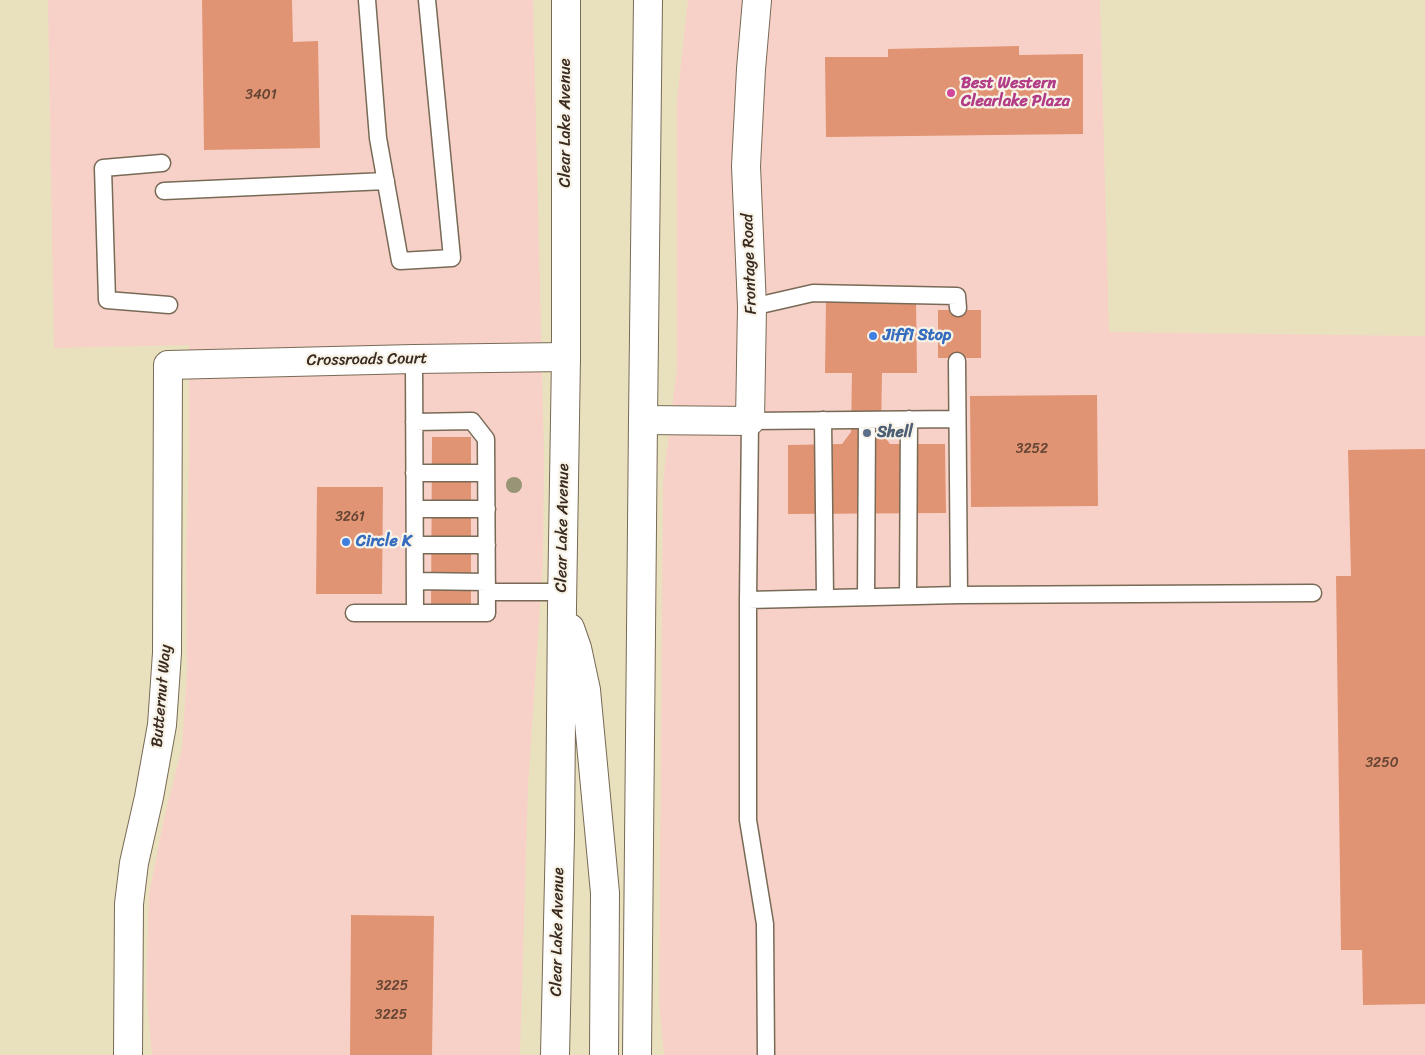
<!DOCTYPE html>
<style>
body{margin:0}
canvas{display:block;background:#e9e1be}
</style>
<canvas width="1425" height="1055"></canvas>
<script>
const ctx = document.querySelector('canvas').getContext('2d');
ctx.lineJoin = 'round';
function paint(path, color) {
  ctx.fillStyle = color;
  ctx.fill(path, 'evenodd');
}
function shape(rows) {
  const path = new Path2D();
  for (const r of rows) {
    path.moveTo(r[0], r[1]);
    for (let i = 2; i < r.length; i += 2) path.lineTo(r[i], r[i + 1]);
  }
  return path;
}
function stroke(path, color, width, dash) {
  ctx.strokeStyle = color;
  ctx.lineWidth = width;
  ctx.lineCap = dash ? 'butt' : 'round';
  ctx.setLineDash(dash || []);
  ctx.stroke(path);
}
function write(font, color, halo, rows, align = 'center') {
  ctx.font = font + ' Sriracha,sans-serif';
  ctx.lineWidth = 4.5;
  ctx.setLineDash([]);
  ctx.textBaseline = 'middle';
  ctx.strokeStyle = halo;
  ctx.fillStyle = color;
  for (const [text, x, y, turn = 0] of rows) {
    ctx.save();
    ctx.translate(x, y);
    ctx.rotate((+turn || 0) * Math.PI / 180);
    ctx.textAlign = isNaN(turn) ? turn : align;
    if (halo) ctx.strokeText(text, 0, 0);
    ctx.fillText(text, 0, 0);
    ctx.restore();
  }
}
paint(shape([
 [48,0,533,0,544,454,543,562,528,786,520,1055,152,1055,146,988,149,894,164,818,182,748,187,671,186,561,189,456,189,345,54,348],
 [688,0,1100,0,1109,332,1425,336,1425,1055,664,1055,659,1003,663,482,677,368,677,100]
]), '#f7d1c7');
paint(shape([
 [202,0,292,0,293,42,318,41,320,148,204,150],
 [1019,46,1019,55,1083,54,1083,134,826,137,825,57,888,57,888,49],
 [916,299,917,373,882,373,881,432,890,444,945,444,946,513,788,514,788,445,842,444,851,432,852,373,825,373,826,300],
 [938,310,981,310,981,358,938,358],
 [1097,395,1098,506,971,507,970,396],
 [432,437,471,437,471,613,431,613],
 [1425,449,1425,1004,1363,1005,1362,950,1341,950,1336,576,1351,576,1348,450],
 [317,487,383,487,382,594,316,594],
 [351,915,434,916,432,1055,350,1055]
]), '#e09473');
const service = shape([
 [367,0,378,138,400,261,452,258,427,0],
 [162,163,103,168,107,300,169,305],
 [164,191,386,181],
 [752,307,813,293,957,296,958,308],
 [414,359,415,613],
 [957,361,959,595],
 [823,420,825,598],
 [414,473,486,473],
 [415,509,487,509],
 [415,545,487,545],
 [415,581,487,582],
 [487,592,562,592],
 [908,596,909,419],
 [866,597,867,420],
 [748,600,959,595,1313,593],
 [354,613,487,613,486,439,472,421,414,422],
 [766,1055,765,924,748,820,748,600,750,421,957,419]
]);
const minor = shape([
 [643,420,750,421,752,307,746,166,751,69,757,0],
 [128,1055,129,904,134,863,149,797,162,725,167,653,168,365,414,359,566,357]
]);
const primary = shape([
 [570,628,577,648,586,690,605,893,604,1055],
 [555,1055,560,835,562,606,566,357],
 [637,1055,643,420]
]);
const motorway = shape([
 [566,357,566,0],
 [643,420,648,0]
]);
stroke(service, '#786a56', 19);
stroke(minor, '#786a56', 30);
stroke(primary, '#786a56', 30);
stroke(motorway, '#786a56', 30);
stroke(service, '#fff', 16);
stroke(minor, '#fff', 28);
stroke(primary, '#fff', 28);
stroke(motorway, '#fff', 28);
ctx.fillStyle = '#979575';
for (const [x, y] of [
 [514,485]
]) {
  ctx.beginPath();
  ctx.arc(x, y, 8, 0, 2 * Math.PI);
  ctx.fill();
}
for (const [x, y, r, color] of [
 [951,93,5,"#d1479c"],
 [873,336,5,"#3f7fe0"],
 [867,433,5,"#5c6f8a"],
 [346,542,5,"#3f7fe0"]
]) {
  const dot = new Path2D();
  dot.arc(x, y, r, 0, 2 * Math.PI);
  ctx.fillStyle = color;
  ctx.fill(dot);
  stroke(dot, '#f7f3e8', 2);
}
write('14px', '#644433', null, [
 ["3401",261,95],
 ["3252",1032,449],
 ["3261",350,517],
 ["3250",1382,763],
 ["3225",392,986],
 ["3225",391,1015]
]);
write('bold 16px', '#b23c85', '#f7f3e8', [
 ["Best Western",961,84],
 ["Clearlake Plaza",961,102]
], 'left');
write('16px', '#3b2a1e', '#f7f3e8', [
 ["Clear Lake Avenue",566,123,-90],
 ["Frontage Road",750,264,-92],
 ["Crossroads Court",367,360,-1],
 ["Clear Lake Avenue",563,528,-89],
 ["Butternut Way",162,696,-85],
 ["Clear Lake Avenue",558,932,-89]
]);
write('bold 16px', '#366cbe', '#f7f3e8', [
 ["Jiffi Stop",883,336],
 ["Circle K",356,542]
], 'left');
write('bold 16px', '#4e5e75', '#f7f3e8', [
 ["Shell",877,433]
], 'left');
</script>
